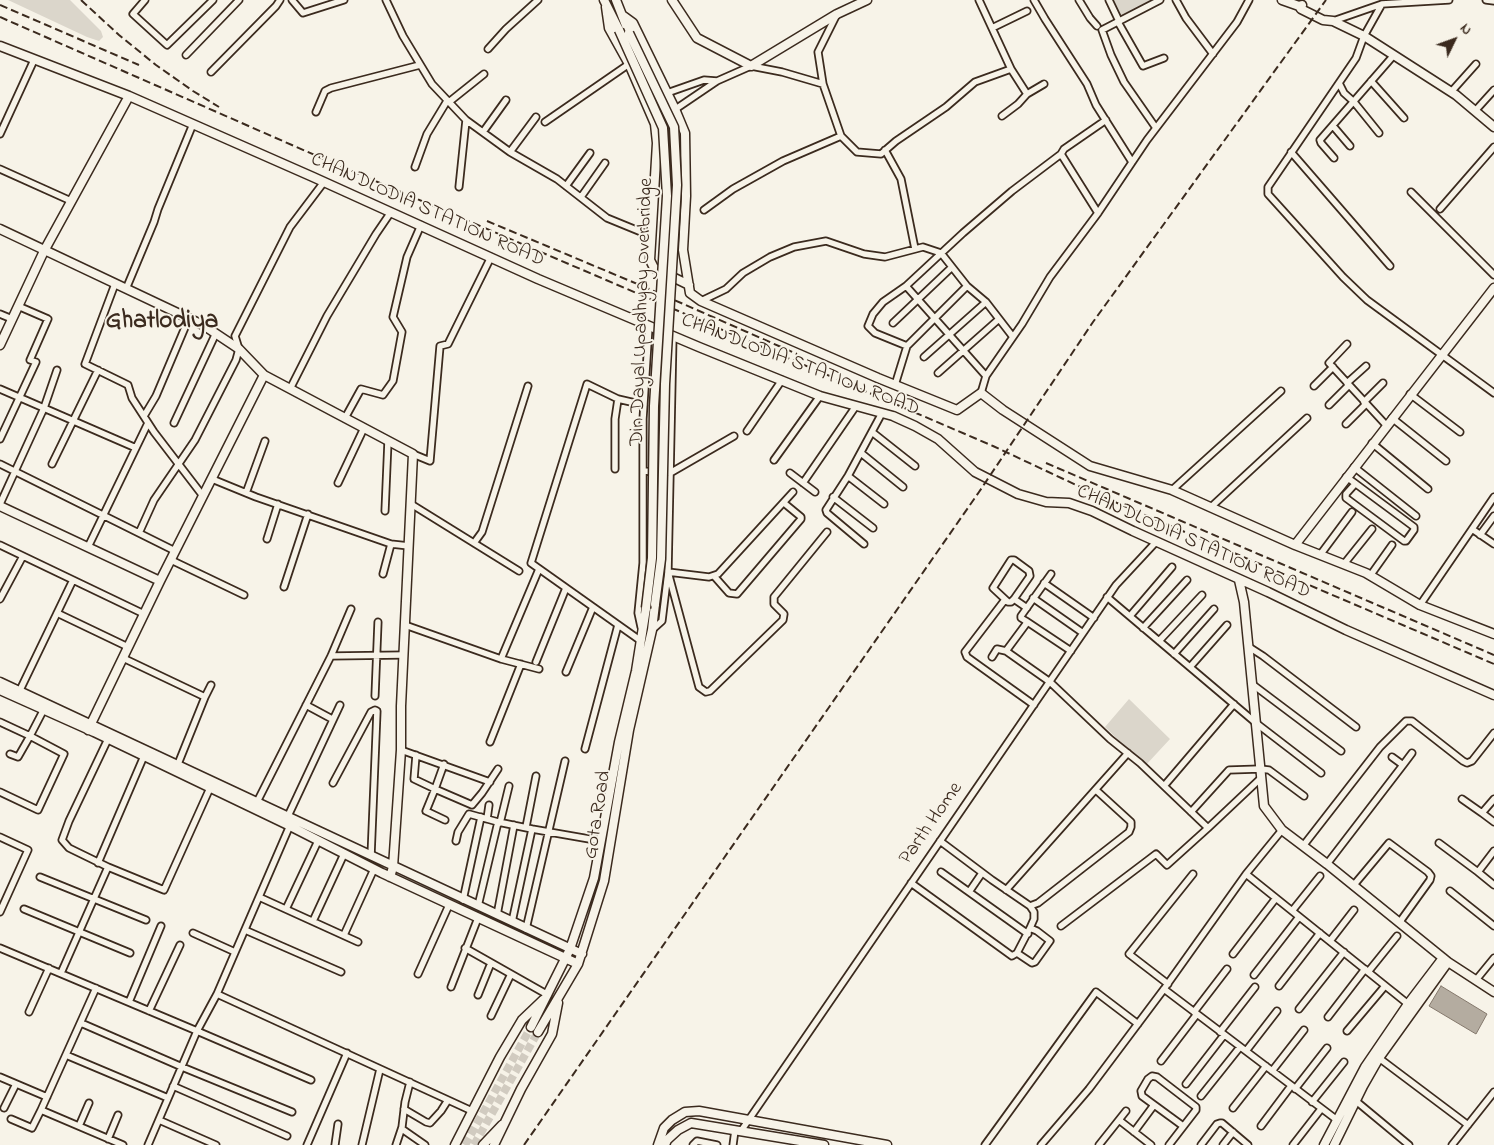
<!DOCTYPE html>
<style>
body{margin:0}
#map{position:relative;width:1494px;height:1145px;overflow:hidden;background:#f7f3e8;font-family:"Indie Flower",sans-serif}
canvas{display:block}
.north{position:absolute;left:1429px;top:15px;width:50px;height:50px;-webkit-text-stroke:4px #f7f3e8;paint-order:stroke;rotate:48deg;font-size:14px;font-weight:700;line-height:20px;text-align:center;color:#3b2a1e}
.north::after{content:'';display:block;margin:auto;width:18px;height:22px;background:#3b2a1e;clip-path:polygon(50% 0,100% 100%,50% 72%,0 100%)}
</style>
<div id="map">
<canvas width="1494" height="1145"></canvas>
<div class="north">N</div>
</div>
<script>
const ctx = document.querySelector('canvas').getContext('2d');
ctx.lineJoin = 'round';
function paint(path, color) {
  ctx.fillStyle = color;
  ctx.fill(path, 'evenodd');
}
function shape(rows) {
  const path = new Path2D();
  for (const r of rows) {
    path.moveTo(r[0], r[1]);
    for (let i = 2; i < r.length; i += 2) path.lineTo(r[i], r[i + 1]);
  }
  return path;
}
function stroke(path, color, width, dash) {
  ctx.strokeStyle = color;
  ctx.lineWidth = width;
  ctx.lineCap = dash ? 'butt' : 'round';
  ctx.setLineDash(dash || []);
  ctx.stroke(path);
}
function write(font, color, halo, rows, align = 'center') {
  ctx.font = font + ' "Indie Flower",sans-serif';
  ctx.lineWidth = 4;
  ctx.setLineDash([]);
  ctx.textBaseline = 'middle';
  ctx.strokeStyle = halo;
  ctx.fillStyle = color;
  for (const [text, x, y, turn = 0] of rows) {
    ctx.save();
    ctx.translate(x, y);
    ctx.rotate((+turn || 0) * Math.PI / 180);
    ctx.textAlign = isNaN(turn) ? turn : align;
    if (halo) ctx.strokeText(text, 0, 0);
    ctx.fillText(text, 0, 0);
    ctx.restore();
  }
}
paint(shape([
 [8,0,70,0,101,31,103,37,99,41,87,37],
 [1111,0,1157,0,1119,17],
 [1129,699,1170,739,1145,766,1105,727]
]), '#dbd6cb');
const water = shape([
 [1441,986,1487,1014,1476,1034,1429,1006,1441,986]
]);
paint(water, '#b4aca0');
stroke(water, '#84786c', 1);
stroke(shape([
 [465,1145,531,1027],
 [474,1145,538,1032]
]), '#d1cbc0', 8, [8, 4]);
const street = shape([
 [145,0,133,14,167,45,213,0],
 [292,0,303,13,344,0],
 [386,0,403,36,432,84,466,120,510,152,557,179,607,218,651,236],
 [1034,0,1045,19,1087,84,1096,105,1132,162],
 [1079,0,1090,18,1097,26],
 [1109,0,1119,21],
 [1176,0,1186,18,1213,54],
 [1486,0,1494,1],
 [1382,4,1449,0],
 [837,14,818,52,823,84,841,136,857,152,881,154,896,141,946,107,975,82,1011,69,979,0],
 [1333,21,1382,4,1364,36,1356,58,1268,187,1268,194,1343,277,1367,300,1494,393],
 [1118,22,1143,66,1164,58],
 [992,28,1027,11],
 [488,49,506,29,538,0],
 [186,55,239,0],
 [211,72,276,6,280,0],
 [1371,81,1404,118],
 [1339,83,1344,93,1354,102,1379,133],
 [1451,92,1476,64],
 [667,93,704,80,717,81],
 [1027,94,1044,84],
 [449,102,484,74],
 [1475,111,1494,90],
 [316,112,325,91,331,88,420,65],
 [1002,116,1018,104,1027,94,1011,69],
 [658,121,717,81,751,66,782,72,823,84],
 [545,122,629,64],
 [1333,126,1350,146],
 [1156,128,1124,82,1111,55,1102,30,1160,0],
 [483,132,506,100],
 [0,134,34,60],
 [885,150,901,179,915,249],
 [510,152,536,117],
 [1291,152,1390,266],
 [1061,154,1064,149,1106,120],
 [1334,158,1321,143,1320,140,1394,55],
 [415,167,427,134,447,101],
 [0,169,71,201],
 [566,186,590,153],
 [459,187,466,120],
 [1411,192,1494,275],
 [581,197,605,163],
 [1440,209,1494,147],
 [704,210,733,189,783,161,841,136],
 [115,284,85,364,128,385,132,398,154,432,203,496],
 [906,286,883,302,873,314,868,326,875,333,907,346],
 [967,286,986,302,1013,337],
 [126,289,154,222,158,209,193,124],
 [701,301,726,289,743,273,770,257,794,247,826,241,864,254,885,257,923,247,941,253,967,286,907,346,895,385],
 [0,314,12,319],
 [893,323,952,267],
 [1347,344,1329,363,1386,425],
 [924,357,986,302],
 [938,373,999,319],
 [986,376,906,286,963,233,1012,191,1061,154,1098,213],
 [1347,383,1366,366],
 [1314,386,1333,367],
 [0,389,136,448],
 [290,389,327,316,376,234,391,212],
 [981,393,986,376,1022,324,1050,277,1098,213,1147,140,1237,22,1249,0],
 [1410,394,1460,432],
 [1364,402,1383,383],
 [1329,405,1349,385],
 [144,416,156,396,189,318],
 [345,418,361,389,383,395,393,381,402,332,393,317,407,257,421,225],
 [1392,418,1446,461],
 [174,423,216,333],
 [1346,424,1366,404],
 [747,431,782,380],
 [872,432,915,466],
 [0,439,36,362,30,360,48,319,18,306],
 [1372,443,1428,489],
 [861,453,903,487],
 [413,454,430,461,440,346,448,344,491,257],
 [774,460,820,396],
 [0,464,175,551],
 [52,464,98,370],
 [1354,467,1416,516],
 [615,469,615,419,618,399],
 [643,471,670,473,734,436],
 [790,473,815,492],
 [848,476,884,504],
 [1346,477,1352,481,1414,527,1414,530,1406,541,1404,541,1346,498,1346,494,1355,484],
 [212,479,256,497,391,544,409,546],
 [338,483,364,428],
 [803,483,856,406],
 [1172,490,1281,391],
 [246,493,265,441],
 [833,497,873,528],
 [0,504,44,408,57,370],
 [411,504,519,571],
 [1211,507,1307,418],
 [385,511,388,441],
 [1472,529,1494,544],
 [139,533,154,500,195,440,236,360,239,349,235,336,290,227,324,182],
 [1480,535,1494,516],
 [267,539,278,504],
 [474,543,482,532,528,386],
 [864,544,827,513,826,510,848,476,882,413],
 [0,545,144,614],
 [88,547,148,423],
 [1320,555,1352,512],
 [171,560,244,595],
 [1344,564,1372,529],
 [668,572,699,687,706,692,710,691,783,620,784,614,774,604,774,597,827,532],
 [668,572,709,577,718,574,793,492],
 [383,574,391,544],
 [714,576,729,593,737,594,801,519,801,517,784,503],
 [1370,576,1392,545],
 [1044,583,1094,618],
 [284,587,308,514],
 [1107,597,1256,723,1321,773],
 [1033,598,1083,633],
 [0,599,23,556],
 [1014,599,1030,576,1029,571,1014,560,1011,560,993,588,1008,602,1011,602,1014,599,1027,608],
 [1004,601,965,652,967,657,1034,705],
 [1420,605,1494,497],
 [57,613,128,647],
 [1130,616,1172,567],
 [1026,621,1071,651],
 [405,625,501,659,539,669],
 [641,627,638,613,643,563,643,419,649,326],
 [1143,628,1187,580],
 [652,630,662,621,668,572,673,336],
 [641,641,531,563,587,384,618,399,644,405],
 [1159,641,1202,595],
 [1249,647,1263,656,1356,727],
 [1006,651,1050,682,1110,739,1140,763,1208,828,1261,778],
 [1174,654,1214,609],
 [331,656,403,655],
 [992,657,997,649,1006,651,1026,624,1026,621,1021,618,1021,616,1051,574],
 [123,658,205,697,178,764],
 [501,659,539,569],
 [536,662,566,588],
 [1190,667,1227,625],
 [566,672,593,607],
 [1252,684,1341,751],
 [20,690,73,580],
 [375,696,378,622],
 [205,697,211,685],
 [306,705,332,719],
 [0,722,30,736,18,757,10,754],
 [108,739,69,821,62,840,69,848,108,867],
 [490,742,521,664],
 [585,749,618,625],
 [401,750,490,782],
 [416,755,414,779,435,789,426,811,445,820],
 [444,764,435,789,472,805,482,793,498,769],
 [1403,765,1412,753],
 [333,783,371,712,375,710,377,711,371,856],
 [1164,786,1234,704],
 [0,792,38,810,64,754,30,736,44,709],
 [1462,799,1482,813],
 [1494,799,1482,813,1494,822],
 [257,802,331,656,351,609],
 [1191,812,1229,770,1260,769,1269,770,1304,796],
 [288,816,340,705],
 [487,819,489,805],
 [500,823,509,786],
 [526,827,536,776],
 [532,829,601,841],
 [0,837,28,850,0,912],
 [456,841,458,832,469,814,498,822,532,829,512,922],
 [940,841,992,880,1030,906,1038,903,1129,832,1131,827,1131,822,1096,790],
 [1439,843,1478,872,1494,851],
 [1303,846,1380,747,1406,721,1412,721,1463,761,1467,763,1472,761,1494,733],
 [98,863,144,756],
 [1327,864,1403,765,1392,757],
 [941,872,1028,934],
 [1478,872,1494,885],
 [1246,874,1408,1004],
 [40,877,146,920],
 [911,883,1012,956,1017,953,1030,928,1037,931,1050,941,1035,962,1032,963,1017,953],
 [1353,886,1389,843,1428,872,1431,876,1430,880,1399,923],
 [1006,890,1128,753],
 [1450,891,1494,926],
 [969,892,982,873],
 [259,897,358,942],
 [463,900,481,817],
 [478,906,498,822],
 [1030,906,1034,912,1034,919,1030,928],
 [24,909,130,953],
 [286,909,318,841],
 [1292,911,1320,876],
 [497,915,514,825],
 [313,921,344,854],
 [1061,926,1156,854,1167,865,1208,828],
 [526,929,565,761],
 [245,930,341,972],
 [193,933,235,952],
 [344,935,374,869],
 [1330,941,1354,910],
 [0,948,197,1031,217,994,472,1111],
 [465,948,548,995],
 [1233,954,1276,898],
 [1368,972,1397,936],
 [61,973,108,867,164,890,210,788],
 [418,974,449,905],
 [1254,975,1299,917],
 [1476,980,1494,958],
 [1168,984,1129,954,1193,874],
 [1279,986,1320,933],
 [451,987,478,918],
 [96,988,41,1110,123,1145],
 [1164,989,1337,1120],
 [217,994,291,823],
 [478,995,491,963],
 [129,1002,161,926],
 [1299,1009,1344,952],
 [149,1011,180,945],
 [29,1012,49,968],
 [1194,1012,1227,969],
 [491,1016,511,974],
 [1328,1017,1365,969],
 [81,1023,182,1067,292,1112],
 [1347,1031,1385,986],
 [1220,1032,1255,987],
 [1246,1051,1277,1011],
 [66,1055,168,1098],
 [1379,1058,1468,1125],
 [1161,1061,1197,1014],
 [1272,1071,1304,1030],
 [0,1077,47,1097],
 [1186,1084,1224,1035],
 [173,1086,287,1136],
 [1295,1089,1327,1048],
 [1201,1096,1240,1047],
 [1356,1101,1409,1145],
 [1312,1102,1344,1062],
 [4,1108,16,1084],
 [1233,1108,1266,1066],
 [404,1109,426,1122,430,1123,441,1111,448,1100],
 [11,1119,32,1128,41,1110],
 [159,1120,216,1145],
 [1119,1120,1151,1145],
 [79,1126,89,1103],
 [1261,1126,1291,1086],
 [402,1129,425,1145],
 [741,1131,1116,585,1156,542],
 [1134,1132,1154,1105],
 [108,1139,118,1115],
 [148,1145,197,1031,311,1080],
 [307,1145,347,1053],
 [335,1145,338,1124],
 [362,1145,380,1069],
 [396,1145,402,1127,405,1102,410,1082],
 [693,1145,697,1141,717,1145],
 [733,1145,735,1130],
 [985,1145,1096,992,1138,1024],
 [1041,1145,1089,1089,1164,989,1246,874,1282,830],
 [1099,1145,1126,1111],
 [1169,1145,1196,1110,1196,1107,1157,1077,1152,1076,1148,1079,1141,1091,1142,1096,1183,1126],
 [1201,1145,1217,1124,1220,1123,1222,1123,1248,1145],
 [1223,1145,1233,1132],
 [1293,1145,1321,1109],
 [1452,1145,1494,1092]
]);
const secondary = shape([
 [604,0,619,30],
 [616,0,629,33],
 [672,0,697,38,751,66,837,14,867,0],
 [1282,0,1299,6,1302,5],
 [1299,6,1301,9,1323,20,1333,21,1364,36,1456,95,1494,127],
 [606,7,609,28,629,64,655,124,657,143,650,260,654,268,689,285],
 [622,15,633,23,675,109,685,133,686,196,683,250,690,293,701,301,878,378,957,410,981,393,1003,410,1090,466,1172,490,1295,545,1494,288],
 [0,46,129,96,313,177,538,279,699,347,820,396,893,416,915,426,938,439,975,472,1018,494,1046,502,1069,503,1092,511,1133,531,1268,592,1346,630,1494,695],
 [0,229,203,325,239,349,264,375],
 [0,345,44,251,129,96],
 [0,506,160,581],
 [1295,545,1366,573,1420,605,1494,634],
 [1239,580,1244,602,1264,806,1282,830,1327,864,1448,962,1494,992],
 [0,682,582,954],
 [0,690,94,732,290,826,382,873,578,964],
 [88,730,160,581,264,375,413,454,401,706,401,750,393,867,390,877],
 [531,1027,570,949,594,878,619,742,636,671,646,608],
 [538,1032,578,964,604,881,629,730,652,630,655,604],
 [455,1145,500,1057,522,1020,543,1000],
 [483,1145,502,1125],
 [494,1145,521,1089,552,1034,558,1003],
 [658,1145,664,1128,672,1120,685,1112,699,1111,887,1145],
 [665,1145,667,1140,678,1130,691,1123,824,1145],
 [1324,1145,1365,1067,1408,1004,1443,958],
 [1334,1145,1363,1086,1379,1058,1448,962]
]);
stroke(street, '#3b2a1e', 9);
stroke(secondary, '#3b2a1e', 11);
stroke(street, '#f7f3e8', 5.5);
stroke(secondary, '#f7f3e8', 8);
stroke(shape([
 [81,0,119,35,156,65,193,91,219,107],
 [0,5,139,65],
 [0,17,317,156,993,446,1089,491,1494,664],
 [487,221,647,288,797,354],
 [1046,463,1494,655],
 [524,1145,979,492,1093,322,1326,0]
]), '#3b2a1e', 2, [8, 4]);
const secondaryBridge = shape([
 [619,30,663,128,667,196,654,406,652,558,646,608],
 [629,33,674,127,677,185,665,384,661,559,655,604]
]);
stroke(secondaryBridge, '#3b2a1e', 11, []);
stroke(secondaryBridge, '#f7f3e8', 8);
write('20px', '#3b2a1e', '#f7f3e8', [
 ["CHANDLODIA STATION ROAD",427,211,24],
 ["Din Dayal Upadhyay Overbridge",643,312,-88],
 ["CHANDLODIA STATION ROAD",800,366,21],
 ["CHANDLODIA STATION ROAD",1193,543,24],
 ["Gota Road",599,815,-81],
 ["Parth Home",932,824,-55]
]);
write('bold 25px', '#3b2a1e', '#f7f3e8', [
 ["Ghatlodiya",162,323]
]);
</script>
